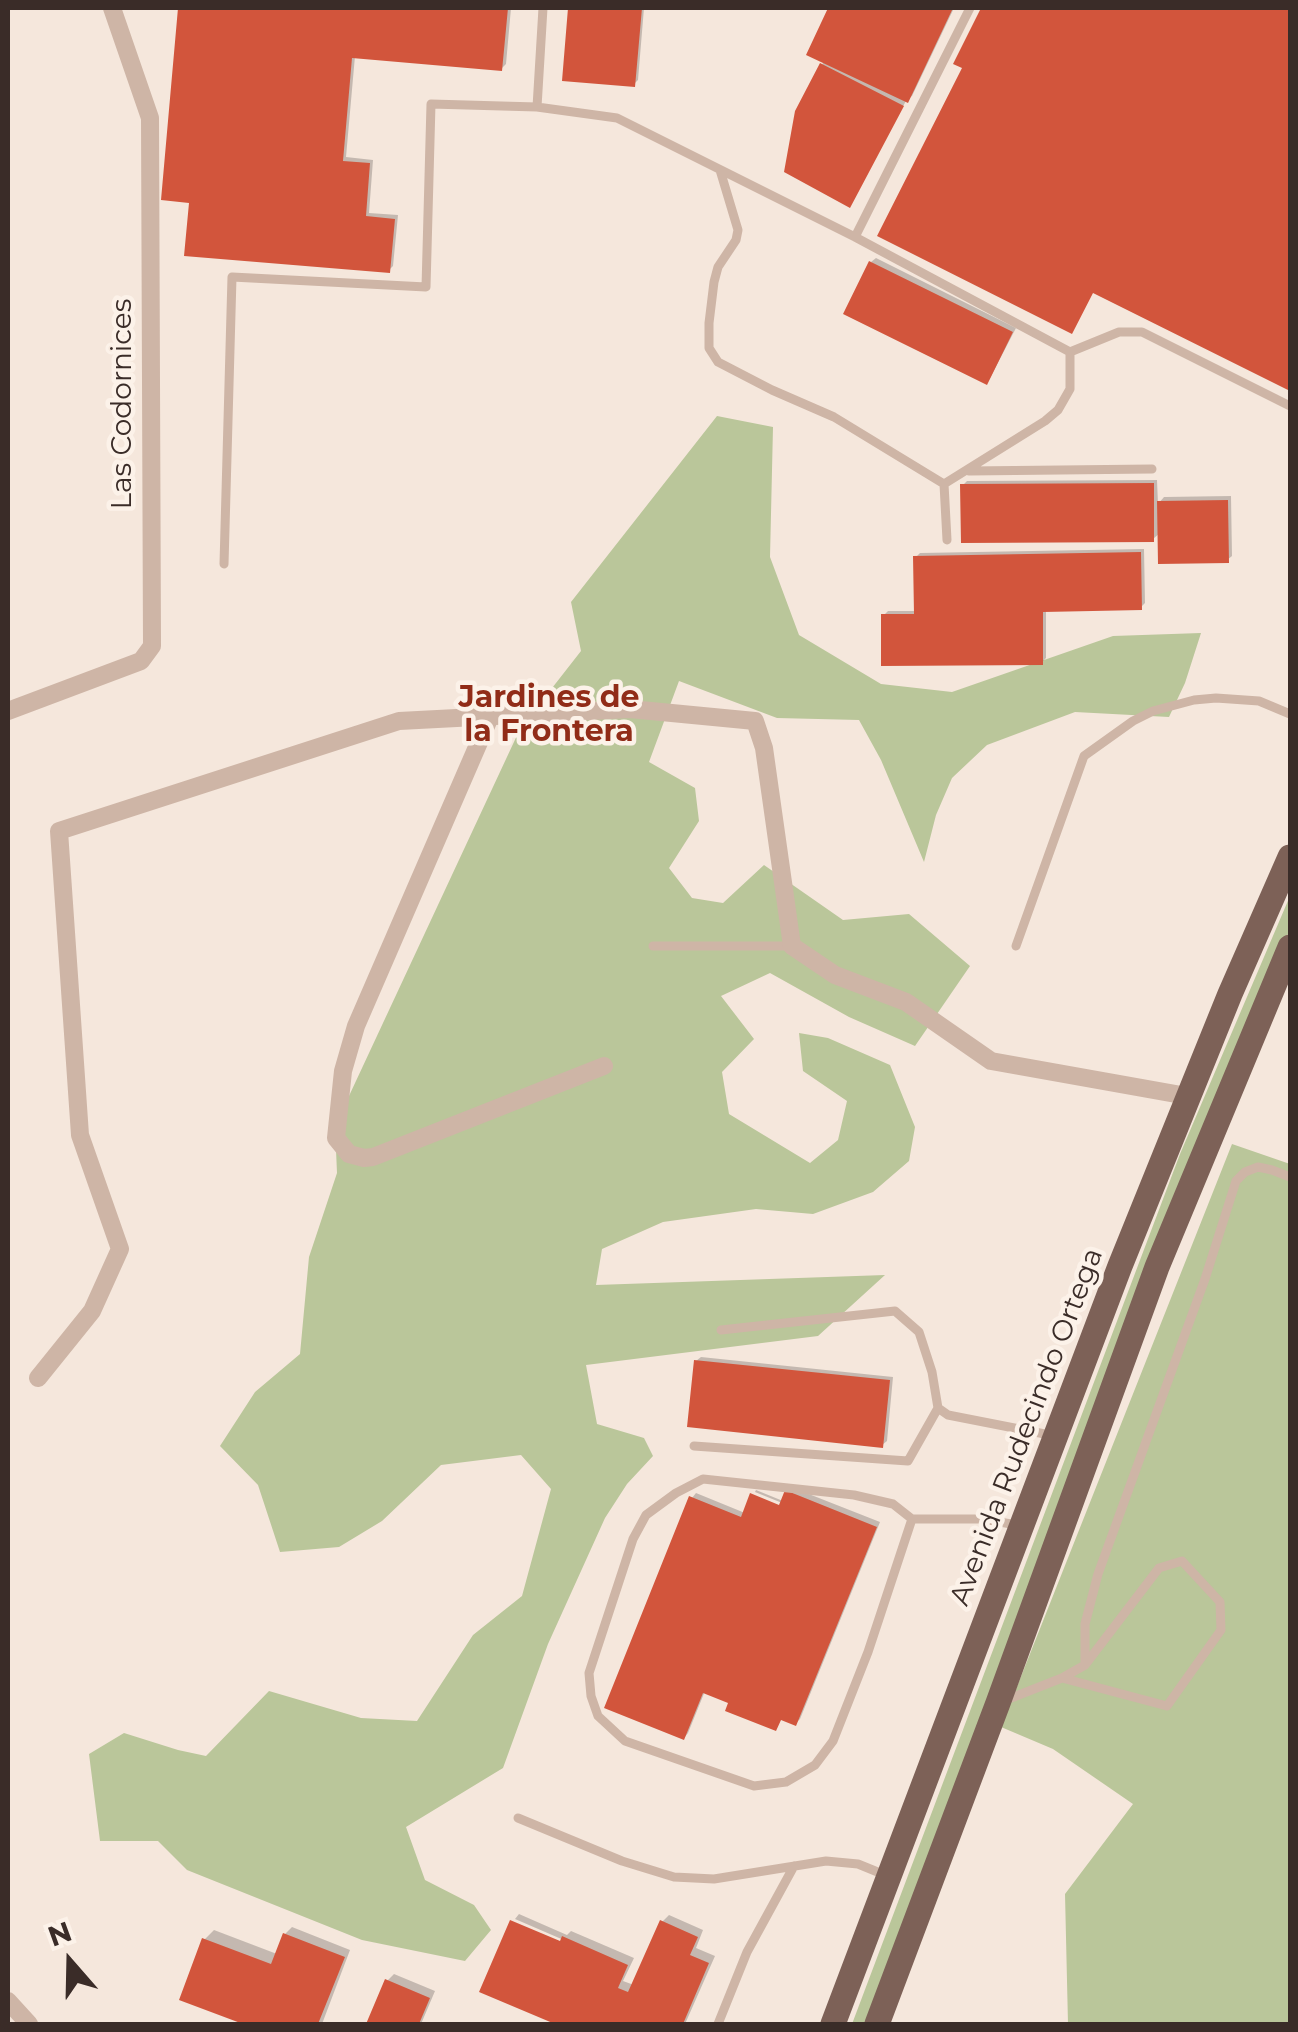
<!DOCTYPE html>
<style>
body{margin:0}
#map{position:relative;width:1298px;height:2032px;overflow:hidden;background:#f5e7dc;font-family:Montserrat,sans-serif}
canvas{display:block}
.frame{position:absolute;inset:0;border:10px solid #3a2c28;pointer-events:none}
.north{position:absolute;left:20px;top:1912px;width:100px;height:100px;-webkit-text-stroke:8px #fcf2e9;paint-order:stroke;rotate:340deg;font-size:28px;font-weight:700;line-height:40px;text-align:center;color:#3a2c28}
.north::after{content:'';display:block;margin:auto;width:35px;height:45px;background:#3a2c28;clip-path:polygon(50% 0,100% 100%,50% 72%,0 100%)}
</style>
<div id="map">
<canvas width="1298" height="2032"></canvas>
<div class="frame"></div>
<div class="north">N</div>
</div>
<script>
const ctx = document.querySelector('canvas').getContext('2d');
ctx.lineJoin = 'round';
function paint(path, color) {
  ctx.fillStyle = color;
  ctx.fill(path, 'evenodd');
}
function shape(rows) {
  const path = new Path2D();
  for (const r of rows) {
    path.moveTo(r[0], r[1]);
    for (let i = 2; i < r.length; i += 2) path.lineTo(r[i], r[i + 1]);
  }
  return path;
}
function stroke(path, color, width, dash) {
  ctx.strokeStyle = color;
  ctx.lineWidth = width;
  ctx.lineCap = dash ? 'butt' : 'round';
  ctx.setLineDash(dash || []);
  ctx.stroke(path);
}
function write(font, color, halo, rows, align = 'center') {
  ctx.font = font + ' Montserrat,sans-serif';
  ctx.lineWidth = 9;
  ctx.setLineDash([]);
  ctx.textBaseline = 'middle';
  ctx.strokeStyle = halo;
  ctx.fillStyle = color;
  for (const [text, x, y, turn = 0] of rows) {
    ctx.save();
    ctx.translate(x, y);
    ctx.rotate((+turn || 0) * Math.PI / 180);
    ctx.textAlign = isNaN(turn) ? turn : align;
    if (halo) ctx.strokeText(text, 0, 0);
    ctx.fillText(text, 0, 0);
    ctx.restore();
  }
}
paint(shape([
 [717,416,773,427,770,557,799,635,881,684,952,692,1113,636,1201,633,1185,683,1169,717,1075,712,987,745,952,778,936,815,924,862,881,760,859,720,777,718,679,681,649,762,695,788,699,821,669,868,692,898,723,903,764,865,843,920,909,914,970,966,915,1046,849,1017,770,973,721,996,754,1039,722,1072,729,1114,810,1163,838,1140,847,1101,803,1071,799,1033,828,1038,890,1065,915,1127,909,1161,873,1192,813,1214,756,1209,663,1222,602,1249,596,1285,885,1275,818,1336,586,1365,597,1424,644,1438,653,1456,627,1484,605,1518,548,1644,503,1768,406,1827,425,1880,474,1905,491,1930,465,1961,362,1940,187,1870,158,1841,100,1841,89,1754,124,1733,178,1750,206,1756,269,1691,361,1718,417,1721,473,1635,522,1596,551,1489,521,1455,441,1465,382,1521,339,1547,280,1552,258,1485,220,1446,255,1392,300,1354,309,1257,337,1173,335,1126,520,729,581,651,571,602],
 [1290,896,1290,929,1193,1158,867,2024,852,2024,1180,1154],
 [1232,1144,1290,1164,1290,2024,1068,2024,1065,1894,1133,1804,1053,1749,1001,1727]
]), '#bac69a');
paint(shape([
 [180,8,511,8,506,64,501,69,355,56,346,157,373,160,369,213,398,215,393,266,389,270,192,201,164,198],
 [571,8,644,8,638,80,634,84,565,78],
 [831,8,954,8,912,96,907,99,850,205,797,112,824,61,809,54],
 [984,8,1290,8,1290,389,1094,290,1072,331,965,67,956,62],
 [876,258,1016,328,990,378,871,262],
 [1157,480,1158,504,1164,497,1231,496,1232,556,1227,560,1160,533,1153,539,963,485,967,481],
 [1144,549,1145,603,1140,608,1046,609,1046,658,1042,662,884,615,888,611,916,611,916,557,920,553],
 [701,1357,893,1377,887,1441,882,1445,696,1361],
 [791,1487,880,1522,800,1719,796,1723,782,1718,775,1729,732,1702,705,1691,688,1733,684,1738,692,1498,696,1493,745,1513,790,1512,792,1507,755,1492,756,1490,783,1501],
 [519,1914,567,1935,571,1931,634,1958,623,1981,634,1985,662,1922,669,1915,703,1930,696,1948,715,1956,685,2024,561,2024,482,1991,571,1948,573,1944,515,1919],
 [292,1927,350,1950,322,2024,250,2024,182,1998,205,1939,214,1930,277,1954,285,1934],
 [394,1974,435,1991,421,2024,369,2024,387,1981]
]), '#0003');
paint(shape([
 [178,8,508,8,502,71,352,58,343,161,370,163,366,216,395,219,390,273,184,256,189,203,161,200],
 [568,8,642,8,635,87,562,81],
 [828,8,953,8,908,103,806,55],
 [981,8,1290,8,1290,391,1093,293,1072,334,877,236,962,68,953,64],
 [820,63,904,106,850,208,784,172,795,111],
 [869,261,1013,332,987,385,843,314],
 [1154,483,1154,542,961,543,960,484],
 [1228,500,1229,563,1158,564,1157,501],
 [1141,552,1142,610,1043,612,1043,665,881,666,881,614,914,614,913,556],
 [694,1360,890,1380,883,1448,687,1427],
 [785,1490,877,1527,796,1726,781,1720,776,1731,725,1711,728,1703,703,1693,684,1740,604,1708,689,1496,741,1517,750,1493,779,1505],
 [510,1920,560,1941,562,1936,628,1965,618,1988,628,1992,660,1920,698,1937,690,1955,709,1963,683,2024,555,2024,479,1992],
 [283,1933,345,1957,318,2024,243,2024,179,2000,202,1938,271,1964],
 [385,1979,430,1998,419,2024,366,2024]
]), '#d2553c');
stroke(shape([
 [537,107,543,8],
 [720,170,738,230,736,240,718,267,714,282,709,323,709,348,718,362,772,390,834,417,944,484,947,540],
 [855,237,1070,352,1119,332,1142,332,1290,406],
 [969,471,1152,469],
 [944,484,1045,421,1058,410,1070,389,1070,352],
 [224,564,232,277,426,287,431,104,537,107,617,118,855,237,970,8],
 [653,946,792,946],
 [1016,946,1084,756,1133,721,1153,711,1194,700,1216,698,1259,701,1290,714],
 [721,1330,895,1311,919,1332,932,1372,938,1408,948,1415,1055,1436],
 [694,1446,908,1461,938,1408],
 [912,1519,868,1652,833,1741,815,1765,786,1782,754,1786,625,1741,598,1716,591,1696,589,1673,633,1539,646,1515,676,1493,703,1479,854,1495,893,1504,912,1519,982,1519,1017,1525],
 [1085,1665,1085,1624,1098,1574,1205,1279,1236,1181,1245,1172,1258,1167,1272,1170,1290,1177],
 [1006,1700,1062,1678,1085,1665,1159,1568,1182,1561,1220,1602,1221,1630,1167,1706,1062,1678],
 [518,1818,622,1861,674,1877,714,1879,826,1861,858,1864,885,1875],
 [718,2024,747,1952,794,1866]
]), '#ceb5a6', 9);
stroke(shape([
 [8,711,141,661,152,646,150,118,112,8],
 [490,717,356,1026,343,1071,336,1138,349,1154,364,1158,373,1157,604,1066],
 [38,1378,92,1311,120,1249,80,1135,59,831,399,721,630,709,755,721,764,748,792,946,835,975,906,1002,991,1061,1187,1096],
 [8,2001,29,2024]
]), '#ceb5a6', 18);
stroke(shape([
 [833,2024,1120,1266,1230,994,1290,857],
 [877,2024,998,1703,1157,1267,1290,947]
]), '#7d6157', 25);
write('28px', '#3a2c28', '#fcf2e9', [
 ["Las Codornices",123,404,-90],
 ["Avenida Rudecindo Ortega",1027,1427,-69]
]);
write('bold 30px', '#912c18', '#fcf2e9', [
 ["Jardines de",549,698],
 ["la Frontera",549,732]
]);
</script>
